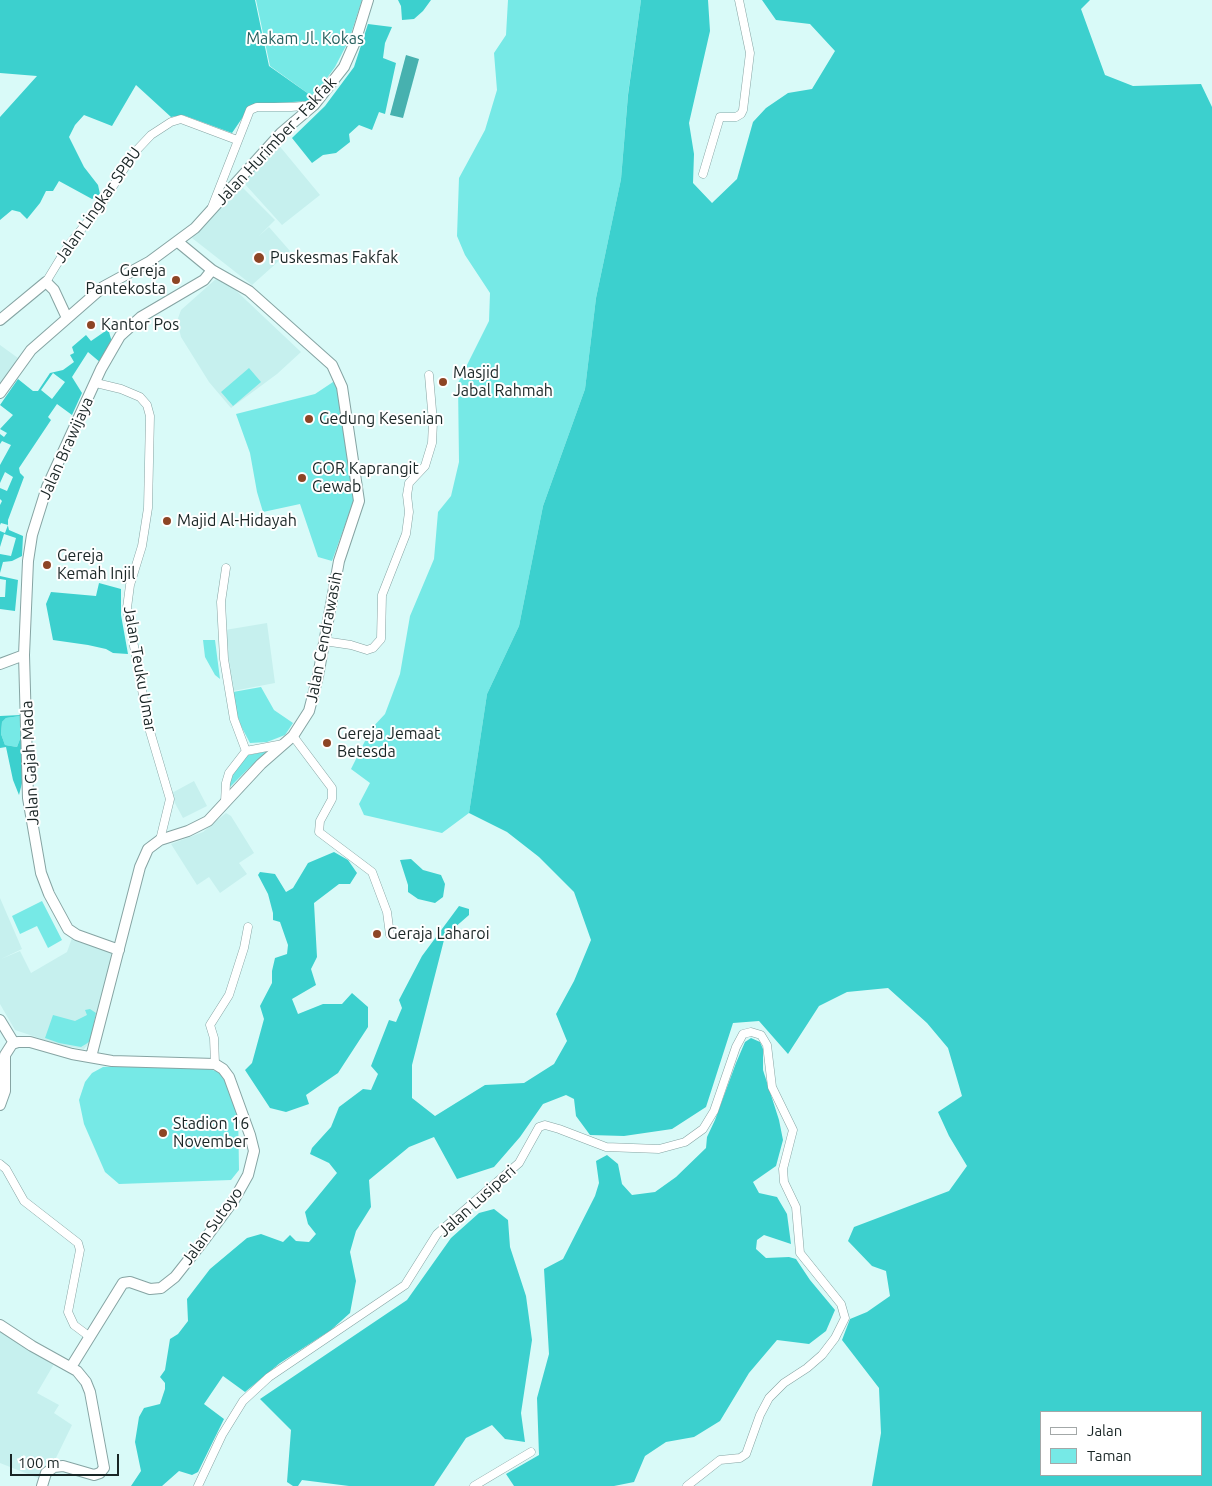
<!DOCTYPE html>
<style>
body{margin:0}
#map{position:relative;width:1212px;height:1486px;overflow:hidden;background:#d9faf8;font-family:Ubuntu,sans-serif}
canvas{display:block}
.legend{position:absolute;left:1040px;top:1411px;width:162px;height:65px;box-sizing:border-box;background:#fff;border:1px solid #a3a8a8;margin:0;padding:6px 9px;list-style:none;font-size:15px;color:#192525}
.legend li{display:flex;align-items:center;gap:10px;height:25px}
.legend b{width:25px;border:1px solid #a3a8a8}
.scale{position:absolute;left:10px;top:1454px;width:109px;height:22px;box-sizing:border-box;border:2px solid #192525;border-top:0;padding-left:6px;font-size:15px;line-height:18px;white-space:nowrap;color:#192525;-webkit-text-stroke:4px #fff;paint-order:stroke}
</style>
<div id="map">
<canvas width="1212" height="1486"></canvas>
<ul class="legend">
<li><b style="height:6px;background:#fff"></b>Jalan</li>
<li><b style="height:14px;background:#76e9e6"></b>Taman</li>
</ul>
<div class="scale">100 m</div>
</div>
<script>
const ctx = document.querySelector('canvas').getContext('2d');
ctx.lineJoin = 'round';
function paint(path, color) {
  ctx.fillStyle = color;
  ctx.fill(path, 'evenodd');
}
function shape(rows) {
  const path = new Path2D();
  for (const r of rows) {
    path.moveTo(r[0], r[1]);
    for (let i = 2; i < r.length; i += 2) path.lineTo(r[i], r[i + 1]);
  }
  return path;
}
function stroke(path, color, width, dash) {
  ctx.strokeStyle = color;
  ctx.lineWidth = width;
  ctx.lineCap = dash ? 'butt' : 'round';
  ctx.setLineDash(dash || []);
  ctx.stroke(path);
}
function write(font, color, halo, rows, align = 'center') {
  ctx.font = font + ' Ubuntu,sans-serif';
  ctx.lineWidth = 4;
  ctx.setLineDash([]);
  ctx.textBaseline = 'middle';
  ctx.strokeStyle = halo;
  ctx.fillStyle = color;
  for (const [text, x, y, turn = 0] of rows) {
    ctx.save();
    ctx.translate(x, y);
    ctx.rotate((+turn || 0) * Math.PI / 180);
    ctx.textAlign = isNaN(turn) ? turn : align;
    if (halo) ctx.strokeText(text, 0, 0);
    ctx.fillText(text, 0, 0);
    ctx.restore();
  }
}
paint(shape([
 [277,143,320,195,282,225,244,183],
 [240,185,275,220,259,236,269,227,290,251,252,285,192,238],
 [217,278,229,284,301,352,277,374,231,408,209,382,181,337,177,321,181,310],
 [0,345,18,358,0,386],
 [267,623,275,683,233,691,225,630],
 [194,781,207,806,183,818,170,794],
 [226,813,231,816,254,853,239,863,247,874,220,893,209,877,197,885,171,844,203,832],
 [0,898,22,949,1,959,20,951,31,973,67,952,72,938,112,953,93,1039,84,1049,60,1045,15,1030,0,1004],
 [0,1330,54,1364,37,1393,59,1405,54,1413,72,1425,55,1460,47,1460,38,1478,0,1463]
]), '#c6f0ee');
paint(shape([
 [256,0,362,0,349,40,335,67,313,97,270,66],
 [508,0,641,0,628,94,621,179,596,298,585,389,543,506,519,626,487,694,469,813,442,833,364,815,359,804,370,783,351,769,371,729,385,714,400,674,410,616,434,559,438,512,451,496,459,462,458,383,489,321,490,293,465,255,457,236,459,178,485,130,497,90,494,53,506,35],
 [249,368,261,382,233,406,221,392],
 [336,380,355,506,350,511,332,561,318,557,300,504,263,512,257,492,250,453,236,414,315,394],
 [203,640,215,640,220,679,215,675,205,657],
 [261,687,274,710,293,723,285,735,267,742,250,743,241,726,233,703,233,692],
 [20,716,20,739,17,747,5,745,1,734,2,722,6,718],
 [268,751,247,770,229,788,232,776,244,756],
 [42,901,62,940,48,948,37,926,20,934,12,916],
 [90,1009,96,1013,90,1041,86,1044,81,1047,59,1043,45,1038,53,1015,75,1021,87,1015,85,1010],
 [124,1066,195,1066,221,1072,238,1109,239,1170,231,1180,119,1184,105,1172,84,1124,79,1100,85,1082,92,1073,103,1067]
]), '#76e9e6');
paint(shape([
 [0,0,255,0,269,66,313,97,310,101,274,103,249,108,232,133,183,115,171,117,136,85,112,126,84,115,75,125,69,137,84,167,98,185,100,194,92,199,59,181,53,191,46,191,40,203,27,219,20,212,12,210,0,220,0,117,37,76,0,73],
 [398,0,431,0,423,11,414,19,402,20,401,6],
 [641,0,708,0,710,31,689,123,694,154,693,183,712,203,737,179,753,122,766,108,788,93,812,89,835,51,810,24,776,20,762,0,1090,0,1081,9,1105,75,1133,86,1201,84,1212,107,1212,1486,872,1486,881,1433,879,1388,842,1340,850,1319,867,1312,890,1296,886,1271,872,1266,848,1241,854,1227,949,1191,967,1166,949,1136,938,1112,962,1096,948,1048,927,1023,888,988,847,992,819,1006,788,1054,759,1021,733,1023,706,1107,672,1129,624,1136,590,1135,576,1116,574,1099,566,1095,543,1104,520,1137,494,1167,457,1179,434,1137,409,1147,369,1180,371,1207,356,1231,350,1252,356,1281,350,1313,331,1330,280,1363,245,1392,223,1376,204,1404,224,1419,198,1472,192,1475,179,1471,162,1486,131,1486,141,1471,135,1442,139,1417,144,1408,160,1404,165,1389,165,1383,160,1377,165,1370,170,1339,178,1334,188,1321,187,1299,210,1269,247,1238,261,1234,283,1242,290,1235,296,1241,309,1242,316,1234,308,1224,305,1212,337,1173,329,1163,310,1154,312,1148,331,1127,339,1107,363,1089,371,1090,378,1074,371,1066,389,1020,396,1022,402,1008,399,1000,422,956,459,906,469,909,469,915,445,936,412,1065,412,1098,435,1116,485,1085,524,1083,554,1064,567,1041,556,1014,574,981,591,940,574,892,539,857,507,832,469,813,487,694,519,626,543,506,585,389,596,298,621,179,628,95],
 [1041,1412,1201,1412,1201,1475,1041,1475],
 [368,24,392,27,385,43,383,58,396,63,385,114,379,112,372,130,359,125,349,134,350,142,336,153,323,155,312,163,292,138,325,106,354,67],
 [107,330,109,332,112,342,101,363,88,352,72,377,82,393,72,415,57,404,48,417,51,420,19,468,20,473,24,477,8,520,8,526,9,530,23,536,22,556,12,561,3,562,0,573,0,554,11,556,16,538,4,534,0,547,0,531,5,533,8,525,1,523,0,525,0,505,2,501,0,499,0,488,7,491,13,477,5,472,0,483,0,465,11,445,2,441,0,444,0,434,4,437,7,433,0,429,13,415,0,405,18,379,33,391,38,391,50,373,63,370,74,362,70,355,74,353,72,347,86,335,91,341],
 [53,373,65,382,52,399,41,390],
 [0,576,18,580,15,611,0,609,0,597,5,597,6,580,0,579],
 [99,583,121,589,121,615,128,654,113,653,106,649,88,645,53,640,46,604,51,592,96,596],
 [21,715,22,783,19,795,13,780,6,747,0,748,0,716],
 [20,716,20,739,17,747,5,745,1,734,2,722,6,718],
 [334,852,348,860,357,873,350,884,339,884,314,903,317,957,311,969,316,985,292,999,298,1014,323,1004,342,1004,352,993,368,1007,368,1027,338,1073,306,1095,309,1104,286,1112,270,1108,245,1070,252,1063,264,1019,260,1006,272,983,272,971,275,958,287,954,288,945,280,922,273,920,273,913,268,894,258,875,260,872,275,874,286,892,293,888,308,863],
 [411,859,423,870,441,875,445,884,443,897,435,903,418,899,408,892,408,885,400,860],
 [751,1038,760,1042,763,1049,763,1070,779,1120,783,1140,776,1166,753,1182,759,1193,777,1197,787,1214,791,1244,764,1235,757,1240,756,1249,766,1258,789,1257,796,1259,810,1280,835,1310,826,1331,809,1344,777,1340,749,1373,720,1421,694,1437,666,1442,645,1456,634,1482,614,1486,514,1486,506,1474,539,1455,537,1398,549,1354,544,1269,563,1259,595,1196,599,1183,596,1161,607,1155,618,1164,622,1184,632,1195,655,1192,676,1177,706,1148,707,1137,715,1120,736,1063,745,1042],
 [494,1209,508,1220,510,1247,526,1296,532,1340,521,1413,525,1442,505,1439,492,1425,466,1438,434,1486,349,1486,302,1480,298,1486,293,1486,287,1482,291,1430,260,1399,407,1300,451,1238,479,1213]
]), '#3cd0ce');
paint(shape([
 [406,55,419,59,403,118,390,115]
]), '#47b1af');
const minor = shape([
 [703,174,720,117,736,117,741,114,743,110,750,53,739,0],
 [212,207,250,110,257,107,291,107,314,105],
 [46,282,68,246,101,205,134,153,151,135,171,122,181,119,237,140],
 [96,383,121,389,140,397,147,405,150,416,148,508,142,546,130,585,127,608,149,728,170,799,160,840],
 [226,568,221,602,224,659,234,719,246,751],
 [324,641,351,645,367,650,373,648,381,639,382,595,406,534,409,512,407,495,409,483,425,466,432,443,433,422,429,375],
 [293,736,332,788,332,799,320,821,319,832,372,872,387,912,390,935],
 [225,802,226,783,229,773,246,751,283,744],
 [215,1064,214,1038,210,1025,229,995,244,948,248,927],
 [0,1164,6,1169,24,1201,78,1243,80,1250,68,1312,74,1325,90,1337],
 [198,1486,222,1435,243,1401,269,1377,405,1285,437,1234,519,1163,539,1127,545,1125,559,1129,606,1147,659,1149,685,1142,703,1129,714,1111,736,1047,743,1034,751,1032,761,1035,767,1045,772,1087,793,1130,783,1169,784,1182,796,1207,800,1253,841,1304,845,1318,835,1338,822,1355,807,1368,784,1383,769,1398,760,1415,746,1454,740,1458,720,1460,687,1486],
 [474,1486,531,1452]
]);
const major = shape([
 [0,320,46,282,54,290,67,318],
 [0,393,31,350,103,287,149,262,195,228,281,133,314,105,344,67,355,42,368,0],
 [0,664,24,655],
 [119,950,77,935,68,929,49,894,41,873,28,798,24,655,28,561,32,535,47,487,101,369,120,336,141,317,204,280,212,270],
 [0,1020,14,1043],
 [91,1057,140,867,148,849,160,840,188,831,208,821,261,764,293,736,309,711,318,676,339,561,359,501,342,387,332,365,249,291,212,270,178,242],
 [0,1105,5,1091,5,1055,12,1044,18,1042,30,1042,72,1054,112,1061,215,1064,223,1069,229,1077,250,1135,254,1151,248,1175,234,1200,205,1239,175,1277,161,1288,150,1289,130,1282,123,1283,71,1367],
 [0,1325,32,1346,77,1371,86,1382,90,1392,104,1468,100,1473,94,1475,63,1466,54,1467,46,1473,42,1486]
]);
stroke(minor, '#86a4a3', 9);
stroke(major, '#86a4a3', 12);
stroke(minor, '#fff', 8);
stroke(major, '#fff', 10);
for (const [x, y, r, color] of [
 [259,258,6,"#8d4525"],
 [176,280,5,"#8d4525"],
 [91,325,5,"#8d4525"],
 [443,382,5,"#8d4525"],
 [309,419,5,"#8d4525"],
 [302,478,5,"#8d4525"],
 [167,521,5,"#8d4525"],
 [47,565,5,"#8d4525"],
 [327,743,5,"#8d4525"],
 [377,934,5,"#8d4525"],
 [163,1133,5,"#8d4525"]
]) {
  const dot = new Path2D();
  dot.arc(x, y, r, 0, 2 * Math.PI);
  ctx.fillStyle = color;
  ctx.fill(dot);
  stroke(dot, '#fff', 2);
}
write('16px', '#286260', '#fff', [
 ["Makam Jl. Kokas",305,39]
]);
write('16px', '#192525', '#fff', [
 ["Jalan Hurimber - Fakfak",276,141,-47],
 ["Jalan Lingkar SPBU",98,205,-55],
 ["Jalan Brawijaya",66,448,-66],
 ["Jalan Cendrawasih",324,637,-79],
 ["Jalan Teuku Umar",140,669,80],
 ["Jalan Gajah Mada",30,763,-93],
 ["Jalan Lusiperi",477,1201,-42],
 ["Jalan Sutoyo",212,1226,-54]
]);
write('16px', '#192525', '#fff', [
 ["Puskesmas Fakfak",270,258],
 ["Gereja",166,271,"right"],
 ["Pantekosta",166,289,"right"],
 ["Kantor Pos",101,325],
 ["Masjid",453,373],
 ["Jabal Rahmah",453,391],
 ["Gedung Kesenian",319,419],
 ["GOR Kaprangit",312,469],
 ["Gewab",312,487],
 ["Majid Al-Hidayah",177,521],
 ["Gereja",57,556],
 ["Kemah Injil",57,574],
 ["Gereja Jemaat",337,734],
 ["Betesda",337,752],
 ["Geraja Laharoi",387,934],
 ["Stadion 16",173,1124],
 ["November",173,1142]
], 'left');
</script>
